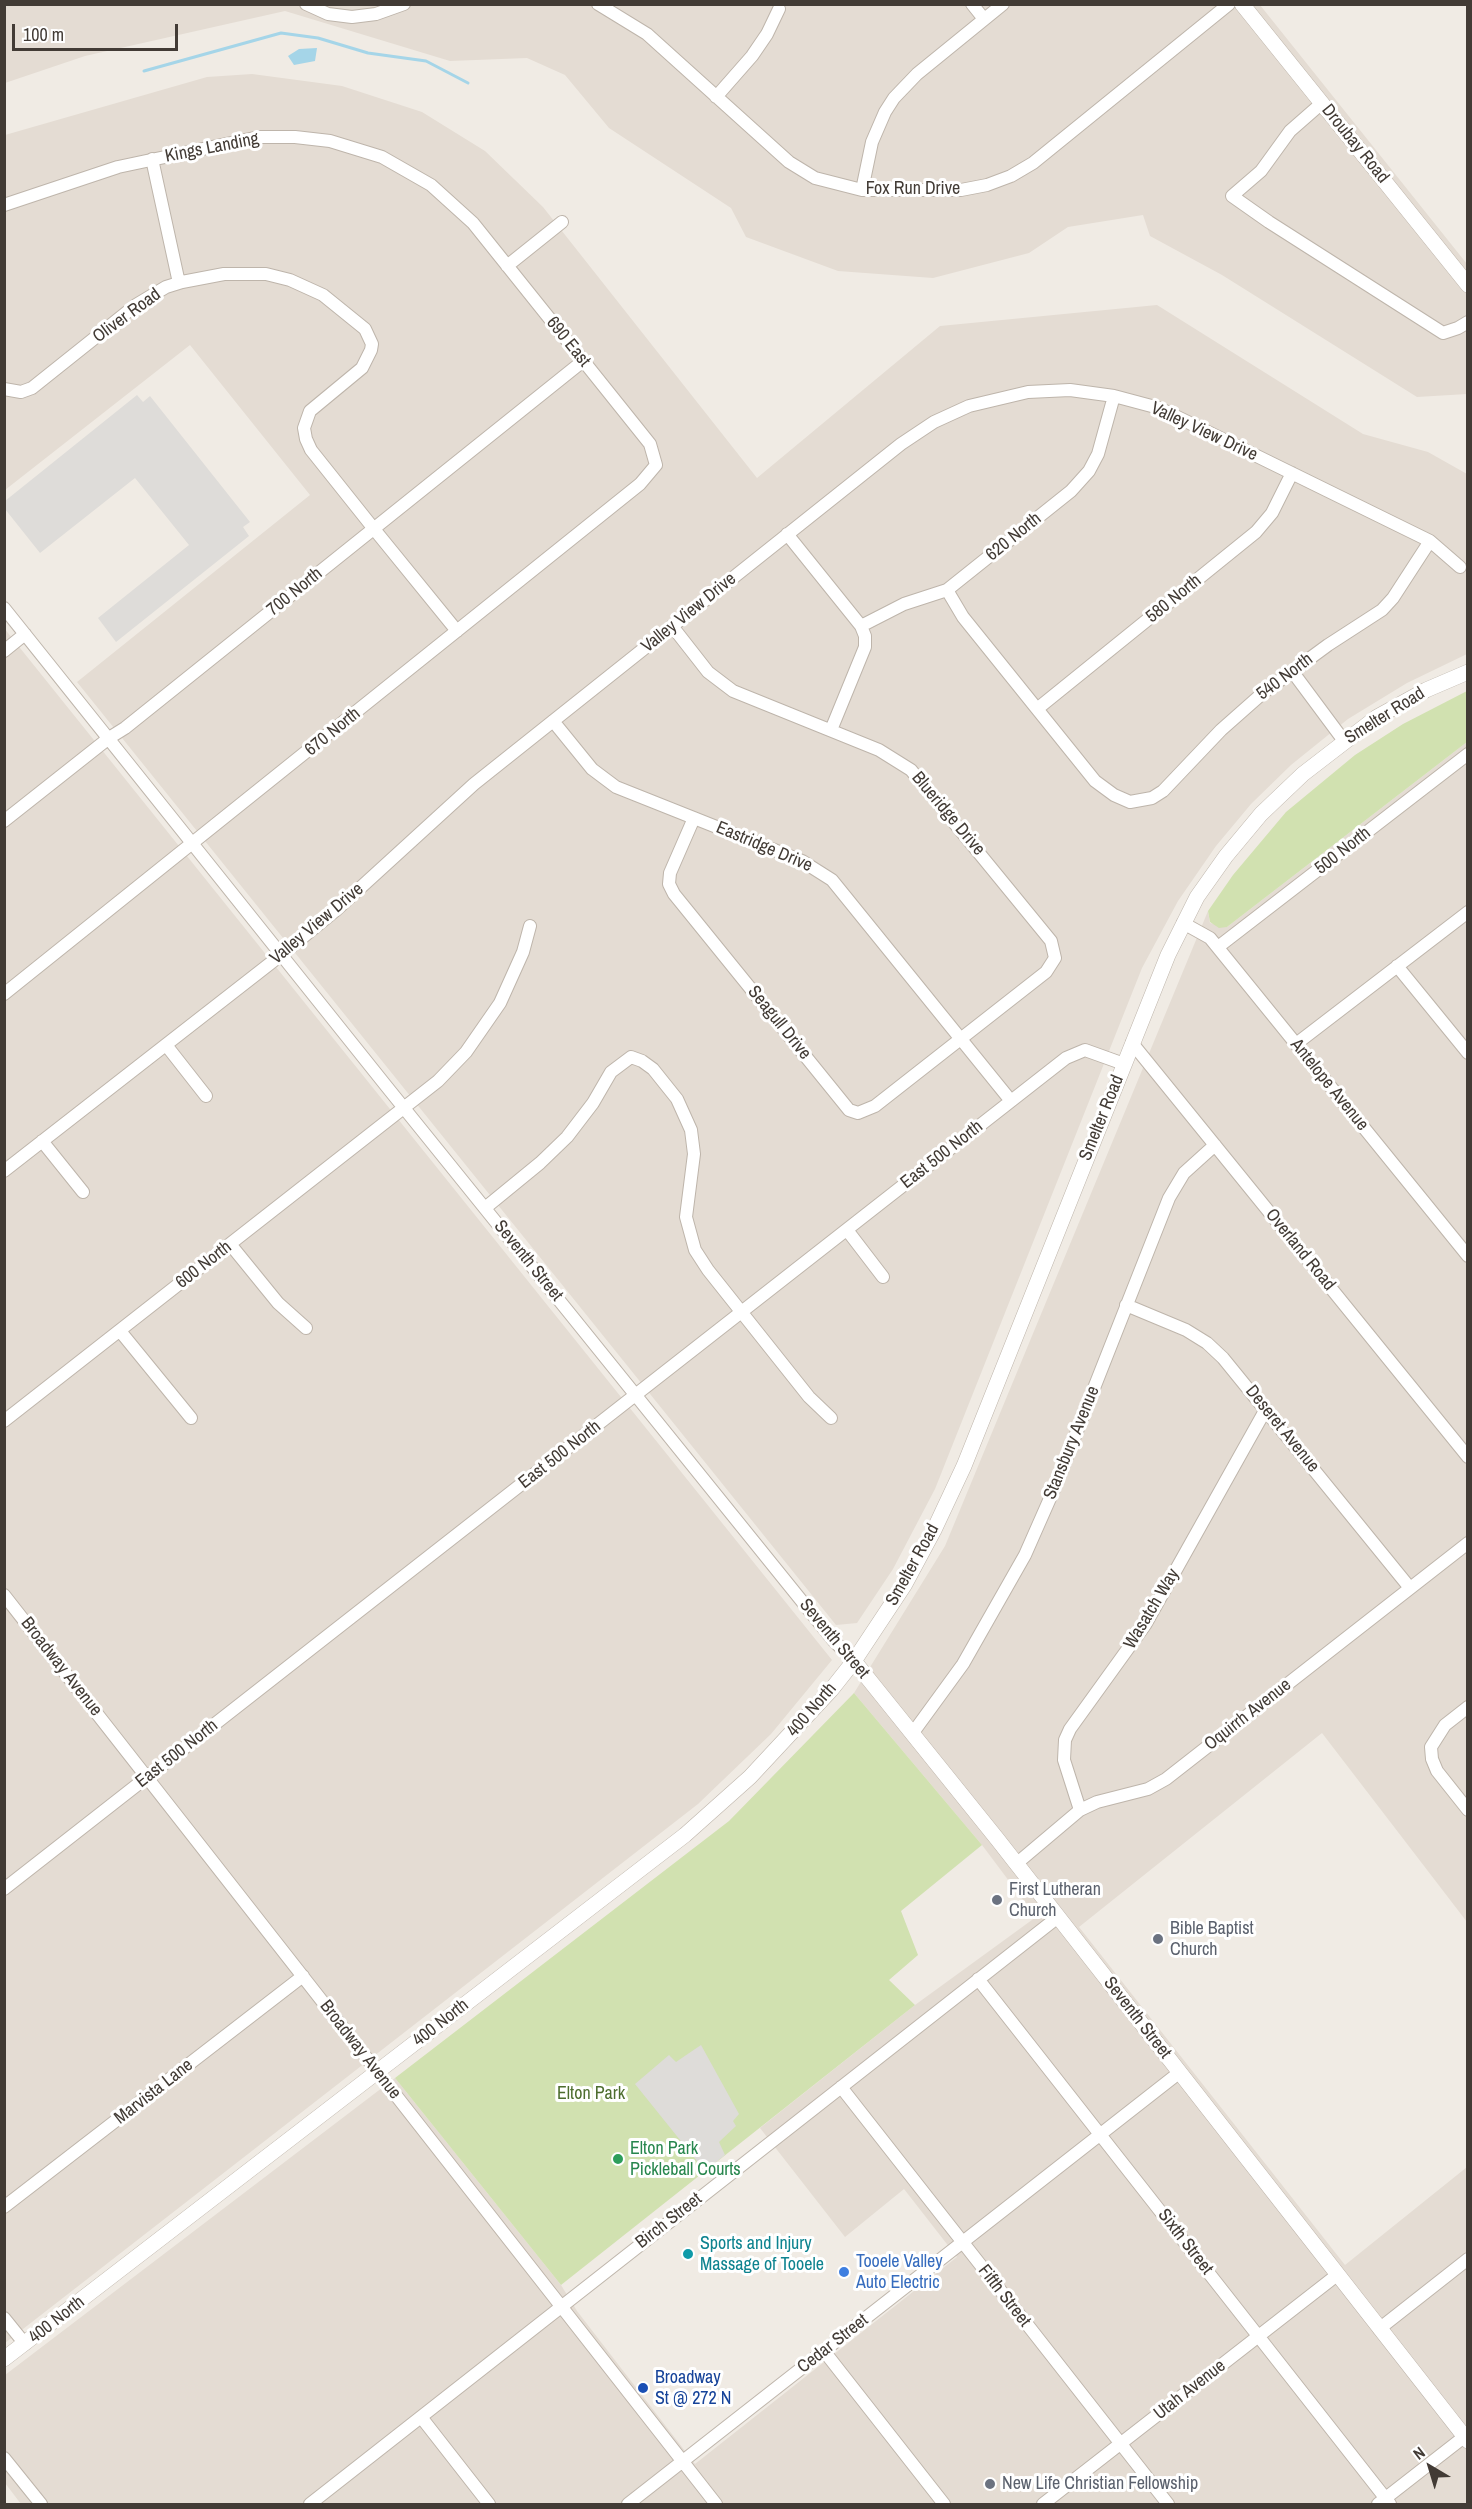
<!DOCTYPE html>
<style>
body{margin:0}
#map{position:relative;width:1472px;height:2509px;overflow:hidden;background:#f0ebe4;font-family:"Archivo Narrow",sans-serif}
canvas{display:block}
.frame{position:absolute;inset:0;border:6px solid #423b35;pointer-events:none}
.north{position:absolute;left:1400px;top:2437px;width:60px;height:60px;-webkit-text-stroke:4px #fff;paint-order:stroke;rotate:322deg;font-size:16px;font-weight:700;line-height:24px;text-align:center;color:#423b35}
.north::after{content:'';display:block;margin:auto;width:21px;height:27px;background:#423b35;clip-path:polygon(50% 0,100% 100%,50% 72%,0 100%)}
.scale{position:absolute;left:12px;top:24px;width:166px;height:27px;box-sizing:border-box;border:3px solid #423b35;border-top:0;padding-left:8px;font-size:18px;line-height:21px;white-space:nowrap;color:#423b35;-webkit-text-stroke:4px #fff;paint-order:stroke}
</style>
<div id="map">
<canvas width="1472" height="2509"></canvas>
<div class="frame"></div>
<div class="north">N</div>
<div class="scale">100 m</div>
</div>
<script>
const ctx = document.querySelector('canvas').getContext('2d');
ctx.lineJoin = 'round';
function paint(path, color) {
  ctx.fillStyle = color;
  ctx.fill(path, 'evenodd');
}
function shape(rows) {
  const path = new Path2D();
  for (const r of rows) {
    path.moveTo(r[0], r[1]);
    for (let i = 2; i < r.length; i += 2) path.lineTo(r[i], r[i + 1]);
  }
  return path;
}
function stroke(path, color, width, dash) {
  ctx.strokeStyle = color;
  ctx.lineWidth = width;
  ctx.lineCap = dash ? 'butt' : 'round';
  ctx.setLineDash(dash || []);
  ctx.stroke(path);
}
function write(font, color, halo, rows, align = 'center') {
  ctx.font = font + ' "Archivo Narrow",sans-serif';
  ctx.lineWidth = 6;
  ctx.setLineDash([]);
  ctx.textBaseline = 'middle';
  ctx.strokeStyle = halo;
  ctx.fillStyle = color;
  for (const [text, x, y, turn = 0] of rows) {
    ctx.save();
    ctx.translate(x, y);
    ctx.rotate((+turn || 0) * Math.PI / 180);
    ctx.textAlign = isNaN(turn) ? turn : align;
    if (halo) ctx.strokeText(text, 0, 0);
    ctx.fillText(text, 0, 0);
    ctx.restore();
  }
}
paint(shape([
 [4,5,1260,5,1467,264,1467,394,1417,397,1222,275,1150,236,1143,215,1068,227,1029,253,933,278,838,271,746,237,731,208,609,128,565,75,527,58,450,61,285,11,85,56,5,83],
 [252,74,342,86,422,112,485,151,543,207,757,478,940,326,1157,305,1363,434,1428,452,1467,474,1467,654,1407,683,1348,719,1291,765,1251,804,1216,846,1178,901,1142,968,935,1489,893,1569,857,1623,836,1625,77,682,310,495,190,345,5,490,5,135,207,77],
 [4,628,832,1660,771,1734,698,1804,5,2343],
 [1467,742,1467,1922,1322,1733,1079,1927,1345,2265,1467,2167,1467,2504,21,2504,5,2483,5,2375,395,2078,561,2285,577,2311,695,2464,957,2257,904,2189,845,2237,760,2128,915,2005,1036,1917,982,1845,854,1693,945,1546,1208,911,1210,923,1227,927]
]), '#e4dcd3');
paint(shape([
 [1467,691,1467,742,1227,927,1219,928,1210,922,1208,911,1233,875,1286,812,1355,755,1403,724],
 [854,1693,982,1845,901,1911,918,1955,889,1980,915,2005,561,2285,395,2078,729,1821]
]), '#d1e1b0');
paint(shape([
 [137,395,143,402,150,396,250,522,243,527,249,536,116,642,98,618,189,545,135,478,40,553,5,509,5,501],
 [701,2045,739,2114,733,2121,736,2126,719,2142,725,2155,705,2171,635,2084,669,2055,676,2062]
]), '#dedcd9');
paint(shape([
 [317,48,315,61,294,65,288,56,299,49]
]), '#a5d5e8');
stroke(shape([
 [144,71,281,33,318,38,368,53,426,61,468,83]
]), '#a5d5e8', 3);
const minor = shape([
 [306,4,328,14,352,17,376,14,404,4],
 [598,4,647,34,789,162,815,178,862,190,961,190,987,185,1011,176,1033,163,1229,4],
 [972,4,984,19],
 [716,97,752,56,767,34,779,9],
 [1322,103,1290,131,1261,171,1232,196,1269,222,1443,333,1458,328,1468,322],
 [152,159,179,283],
 [862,190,872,142,885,112,894,98,917,74,1003,4],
 [4,205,118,167,259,137,295,137,330,141,382,157,431,185,473,223,650,444,656,465,640,484,4,994],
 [507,266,562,222],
 [4,389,21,392,32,388,136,305,166,287,182,282,224,274,266,274,290,280,323,295,365,329,372,344,371,350,362,368,310,411,304,428,306,439,311,450,374,529,457,631],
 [787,534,861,626,865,636,865,647,831,730],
 [947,590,963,617,1095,781,1114,795,1130,802,1152,798,1163,791,1221,730,1264,692,1328,645,1382,610,1393,598,1430,541],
 [4,608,387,1087,834,1641,854,1661],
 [672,626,708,672,733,691,879,750,911,770,1051,941,1055,958,1046,972,875,1106,858,1113,849,1110,674,894,669,884,670,873,694,818],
 [861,626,904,604,947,590,1071,491,1089,471,1098,454,1114,396],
 [4,651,25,634],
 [1292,671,1344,741],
 [1037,709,1256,532,1272,513,1292,473],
 [553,721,592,769,616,787,802,861,832,880,1011,1101],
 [4,821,109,738,125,728,583,361],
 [1183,923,1210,938,1468,1256],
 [1218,947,1468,754],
 [1397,966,1468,1053],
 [1132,1043,1468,1457],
 [1296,1044,1468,912],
 [166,1045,206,1096],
 [42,1141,83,1192],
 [4,1171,281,955,336,910,474,784,901,444,934,422,969,406,1028,392,1070,390,1114,396,1159,408,1430,541,1460,567],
 [485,1208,540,1163,567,1137,593,1103,611,1072,631,1057,642,1061,653,1069,677,1099,691,1130,694,1154,686,1217,695,1250,708,1270,809,1397,831,1418],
 [847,1230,883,1277],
 [230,1244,278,1303,306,1328],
 [1126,1305,1186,1330,1207,1343,1223,1358,1410,1588],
 [120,1331,191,1418],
 [4,1421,438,1081,466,1052,500,1003,523,952,530,926],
 [4,1595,716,2504],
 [1468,1707,1445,1725,1431,1747,1432,1759,1437,1771,1468,1810],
 [912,1734,963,1664,1025,1555,1055,1487,1169,1198,1184,1173,1215,1145],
 [1080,1810,1064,1760,1065,1740,1070,1729,1145,1625,1266,1409],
 [1016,1864,1080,1810,1097,1802,1148,1789,1166,1779,1468,1543],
 [4,1889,1066,1058,1085,1050,1124,1064],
 [978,1979,1390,2504],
 [841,2087,1168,2504],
 [4,2207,303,1976],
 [4,2318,25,2344],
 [1379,2329,1468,2259],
 [824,2351,944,2504],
 [421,2417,489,2504],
 [4,2458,41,2504],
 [310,2504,1058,1917],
 [628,2504,1180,2072],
 [1043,2504,1337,2275],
 [1378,2504,1464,2437]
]);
const tertiary = shape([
 [1242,4,1468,285],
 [854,1661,998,1840,1468,2441],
 [4,2359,685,1835,750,1777,831,1690,854,1661,905,1584,934,1530,964,1466,1168,955,1197,897,1226,856,1261,814,1303,774,1377,717,1426,690,1468,672]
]);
stroke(minor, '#beb5ab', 14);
stroke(tertiary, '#beb5ab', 16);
stroke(minor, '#fff', 12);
stroke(tertiary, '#fff', 15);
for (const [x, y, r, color] of [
 [997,1900,6,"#6b7280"],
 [1158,1939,6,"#6b7280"],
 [618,2159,6,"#2e9e5b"],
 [688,2254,6,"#0f9aa8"],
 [844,2272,6,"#3f7fe0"],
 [643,2388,6,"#1a4fb4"],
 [990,2484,6,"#6b7280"]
]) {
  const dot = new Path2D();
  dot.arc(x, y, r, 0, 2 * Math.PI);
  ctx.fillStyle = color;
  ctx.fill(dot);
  stroke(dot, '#fff', 2);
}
write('18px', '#423b35', '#fff', [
 ["Droubay Road",1355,144,51],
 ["Kings Landing",212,148,-11],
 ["Fox Run Drive",913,189],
 ["Oliver Road",127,316,-36],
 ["690 East",568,342,51],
 ["Valley View Drive",1204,432,25],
 ["620 North",1014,537,-39],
 ["700 North",295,592,-39],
 ["580 North",1174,599,-39],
 ["Valley View Drive",689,613,-39],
 ["540 North",1285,677,-37],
 ["Smelter Road",1385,716,-32],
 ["670 North",333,732,-39],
 ["Blueridge Drive",948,814,50],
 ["Eastridge Drive",764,847,23],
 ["500 North",1343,851,-38],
 ["Valley View Drive",317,924,-40],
 ["Seagull Drive",779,1023,51],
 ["Antelope Avenue",1329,1085,51],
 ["Smelter Road",1102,1118,-68],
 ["East 500 North",942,1155,-38],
 ["Overland Road",1300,1250,51],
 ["Seventh Street",528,1261,51],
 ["600 North",204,1265,-38],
 ["Deseret Avenue",1282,1429,51],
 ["Stansbury Avenue",1072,1443,-68],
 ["East 500 North",560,1455,-38],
 ["Smelter Road",913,1565,-61],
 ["Wasatch Way",1152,1609,-59],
 ["Seventh Street",834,1639,50],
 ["Broadway Avenue",61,1667,52],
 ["400 North",812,1710,-49],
 ["Oquirrh Avenue",1248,1715,-38],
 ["East 500 North",177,1754,-38],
 ["Seventh Street",1137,2018,52],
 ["400 North",441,2023,-38],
 ["Broadway Avenue",360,2050,52],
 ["Marvista Lane",154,2092,-38],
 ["Birch Street",669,2221,-38],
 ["Sixth Street",1185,2242,52],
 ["Fifth Street",1004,2296,52],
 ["400 North",57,2320,-38],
 ["Cedar Street",833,2344,-38],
 ["Utah Avenue",1190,2390,-38]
]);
write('18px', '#5b616d', '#fff', [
 ["First Lutheran",1009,1890],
 ["Church",1009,1911],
 ["Bible Baptist",1170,1929],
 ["Church",1170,1950],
 ["New Life Christian Fellowship",1002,2484]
], 'left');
write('18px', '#4d6d2e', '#fff', [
 ["Elton Park",591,2094]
]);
write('18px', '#27864d', '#fff', [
 ["Elton Park",630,2149],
 ["Pickleball Courts",630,2170]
], 'left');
write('18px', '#0d838f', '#fff', [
 ["Sports and Injury",700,2244],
 ["Massage of Tooele",700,2265]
], 'left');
write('18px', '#366cbe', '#fff', [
 ["Tooele Valley",856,2262],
 ["Auto Electric",856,2283]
], 'left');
write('18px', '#164399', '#fff', [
 ["Broadway",655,2378],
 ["St @ 272 N",655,2399]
], 'left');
</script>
